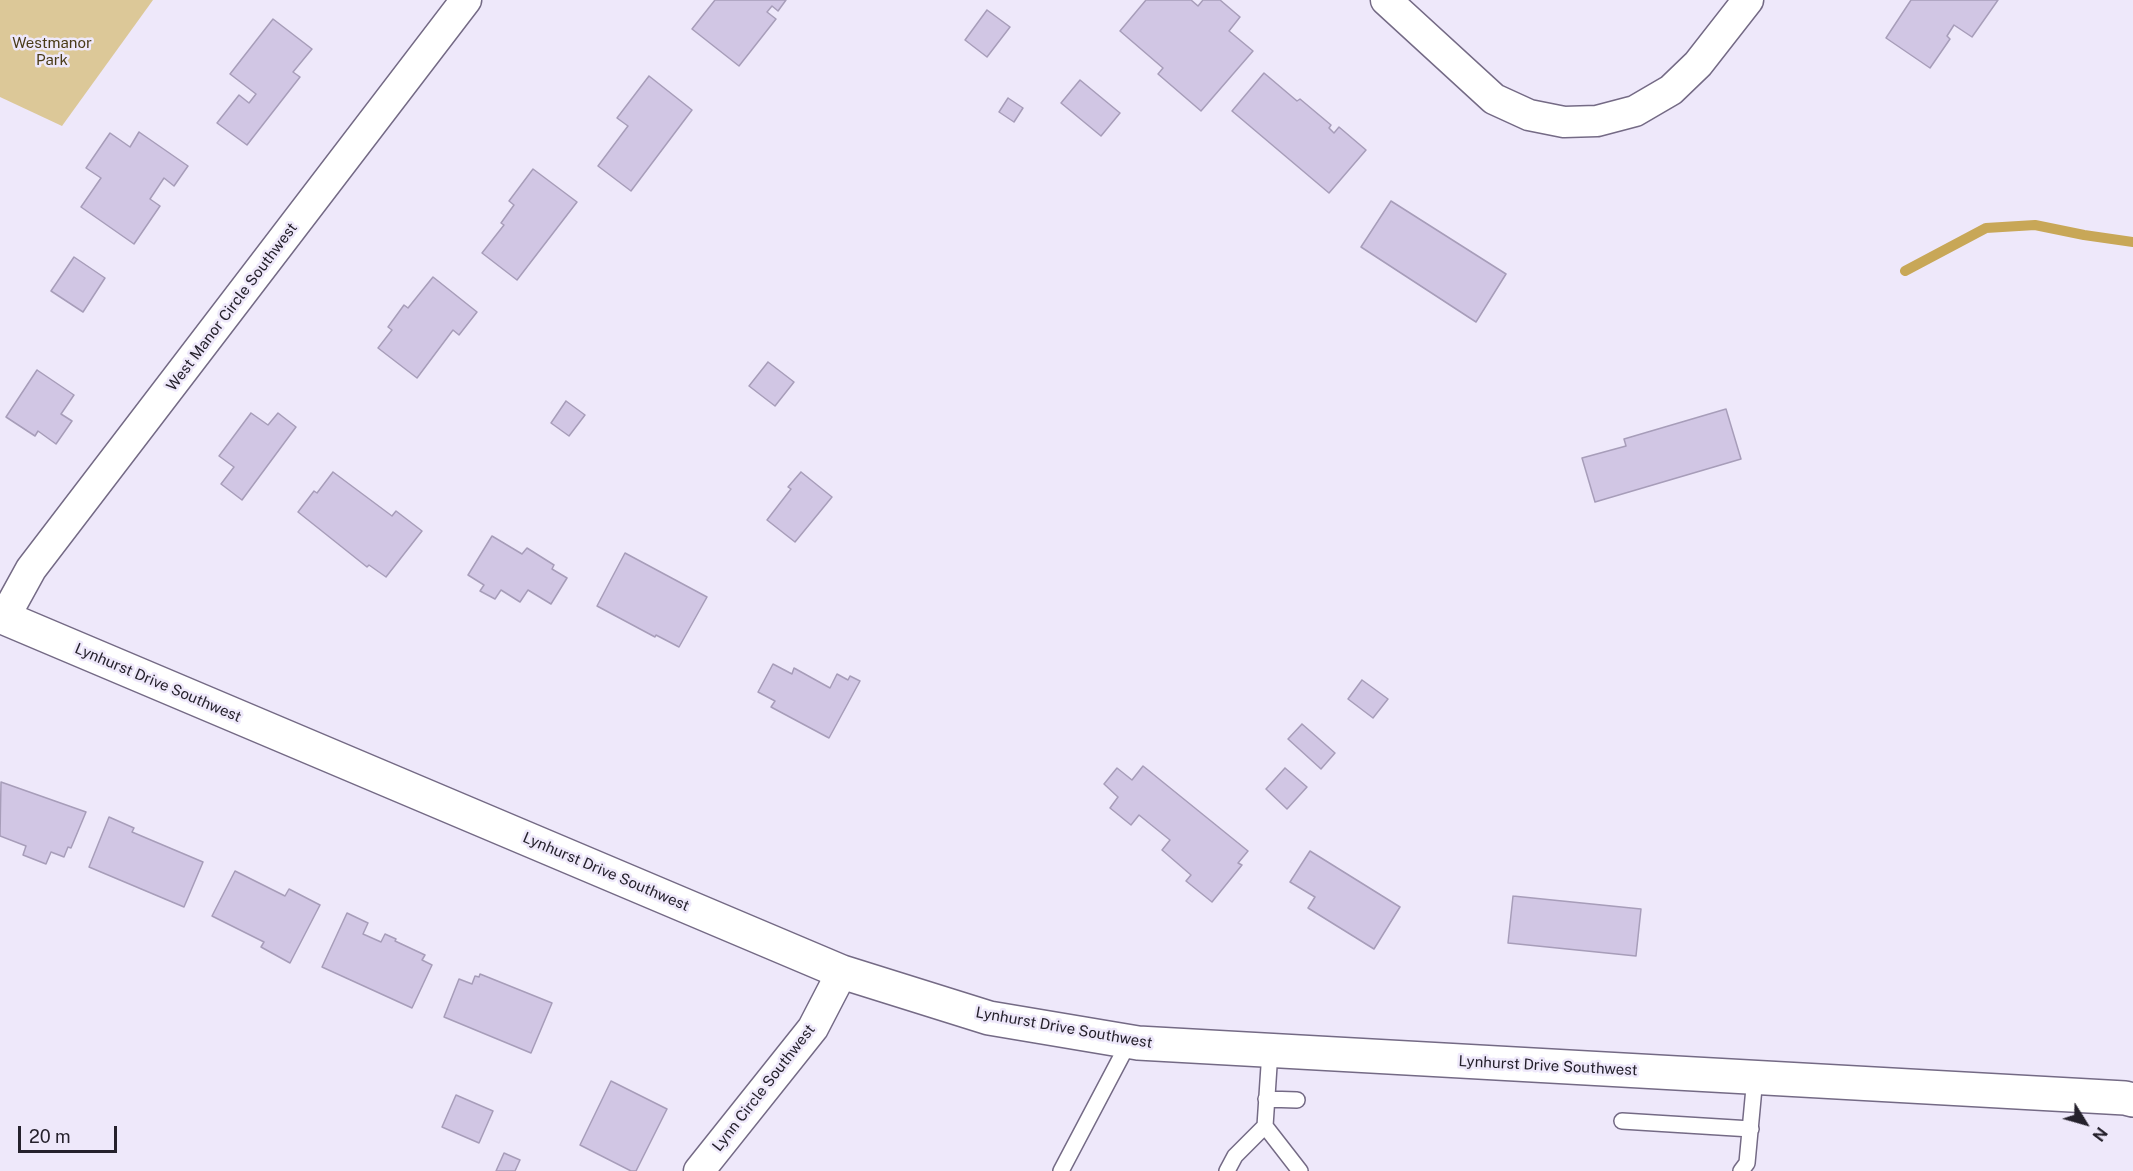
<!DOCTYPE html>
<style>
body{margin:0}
#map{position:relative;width:2133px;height:1171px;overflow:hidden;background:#eee8fa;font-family:"Public Sans",sans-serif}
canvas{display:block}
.north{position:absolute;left:2055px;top:1093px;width:60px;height:60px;-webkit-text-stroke:4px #eee8fa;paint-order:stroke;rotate:127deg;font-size:16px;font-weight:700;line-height:24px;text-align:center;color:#25212c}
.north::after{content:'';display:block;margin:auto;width:21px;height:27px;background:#25212c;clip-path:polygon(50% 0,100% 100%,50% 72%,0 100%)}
.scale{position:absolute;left:18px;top:1126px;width:99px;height:27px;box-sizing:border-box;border:3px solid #25212c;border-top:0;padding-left:8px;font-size:18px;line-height:21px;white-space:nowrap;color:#25212c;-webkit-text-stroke:4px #eee8fa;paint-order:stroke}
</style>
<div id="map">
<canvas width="2133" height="1171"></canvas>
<div class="north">N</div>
<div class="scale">20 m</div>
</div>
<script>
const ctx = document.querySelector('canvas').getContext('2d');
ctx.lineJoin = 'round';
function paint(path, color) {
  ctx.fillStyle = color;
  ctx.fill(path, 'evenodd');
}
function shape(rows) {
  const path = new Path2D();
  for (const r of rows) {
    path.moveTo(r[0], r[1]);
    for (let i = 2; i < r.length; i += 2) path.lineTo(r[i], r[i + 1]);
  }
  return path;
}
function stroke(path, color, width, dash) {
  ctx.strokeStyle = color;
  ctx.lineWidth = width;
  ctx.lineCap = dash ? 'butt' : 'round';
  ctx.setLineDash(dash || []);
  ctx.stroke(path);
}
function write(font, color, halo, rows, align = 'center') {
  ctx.font = font + ' "Public Sans",sans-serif';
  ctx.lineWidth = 5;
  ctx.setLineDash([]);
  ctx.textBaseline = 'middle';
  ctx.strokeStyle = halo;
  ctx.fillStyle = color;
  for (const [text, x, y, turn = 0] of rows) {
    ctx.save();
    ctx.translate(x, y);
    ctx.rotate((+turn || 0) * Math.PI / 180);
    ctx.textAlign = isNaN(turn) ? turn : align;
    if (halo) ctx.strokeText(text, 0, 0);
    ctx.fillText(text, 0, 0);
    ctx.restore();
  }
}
paint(shape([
 [0,0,153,0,62,126,0,97]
]), '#dcc898');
stroke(shape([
 [1905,271,1986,228,2035,225,2084,235,2133,242]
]), '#c8a757', 10);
const building = shape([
 [715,0,786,0,778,11,772,6,767,12,776,19,739,66,692,29,715,0],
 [1146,0,1191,0,1198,6,1203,0,1220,0,1240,17,1229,31,1253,51,1201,111,1158,74,1163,68,1120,31,1146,0],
 [1911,0,1998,0,1972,37,1954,25,1947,36,1950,39,1930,68,1886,38,1911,0],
 [987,10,1010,27,987,57,965,40,987,10],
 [273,19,312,49,293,72,300,77,247,145,217,123,239,95,249,103,256,94,230,74,273,19],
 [1264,73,1297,101,1300,99,1331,125,1329,128,1334,133,1339,127,1366,150,1329,193,1232,111,1264,73],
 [649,76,692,110,631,191,598,166,628,126,617,118,649,76],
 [1080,80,1120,113,1101,136,1061,103,1080,80],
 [1008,98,1023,108,1014,122,999,112,1008,98],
 [139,132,188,166,174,186,164,178,150,199,160,206,134,244,81,207,101,178,86,168,110,133,130,147,139,132],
 [533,169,577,202,517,280,482,253,504,225,501,223,514,205,509,201,533,169],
 [1391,201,1506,274,1476,322,1361,247,1391,201],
 [74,257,105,278,83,312,51,291,74,257],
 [433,277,477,312,459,335,453,330,417,378,378,348,392,330,388,327,404,305,408,308,433,277],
 [768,362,794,382,775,406,749,386,768,362],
 [37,370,74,395,61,414,72,421,56,444,38,431,35,436,6,417,37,370],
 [566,401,585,415,569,436,551,423,566,401],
 [1726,409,1741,459,1595,502,1582,458,1626,446,1624,439,1726,409],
 [251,413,268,425,278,413,296,427,242,500,221,484,234,467,219,456,251,413],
 [333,472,392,516,396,511,422,531,386,577,369,565,367,567,298,512,314,491,317,493,333,472],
 [801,472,832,497,795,542,767,520,791,489,788,487,801,472],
 [492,536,522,554,527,548,554,565,552,569,567,578,551,604,528,590,520,602,501,590,495,599,480,591,484,585,468,575,492,536],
 [625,553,707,597,679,647,656,635,655,637,597,606,625,553],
 [773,664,792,674,794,668,830,688,837,674,848,680,850,676,860,681,829,738,771,707,775,701,758,692,773,664],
 [1362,680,1388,699,1373,718,1348,699,1362,680],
 [1302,724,1335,753,1321,769,1288,739,1302,724],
 [1143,766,1248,851,1238,863,1242,865,1212,902,1186,881,1191,875,1162,850,1170,840,1139,815,1131,825,1110,808,1118,797,1104,784,1117,768,1132,780,1143,766],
 [1285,768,1307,787,1287,809,1266,789,1285,768],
 [1,782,86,812,71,848,68,847,64,857,51,852,46,864,23,855,26,846,0,836,1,782],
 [109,817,134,828,132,832,203,862,184,907,89,867,109,817],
 [1310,851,1400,907,1374,949,1308,908,1315,897,1290,882,1310,851],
 [235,871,285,896,289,889,320,905,290,963,261,947,264,942,212,916,235,871],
 [1513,896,1641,909,1636,956,1508,943,1513,896],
 [347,913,368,923,363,934,381,942,385,934,396,939,395,941,425,955,422,960,432,965,412,1008,322,967,347,913],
 [480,974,552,1003,531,1053,444,1017,459,979,472,984,475,976,479,977,480,974],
 [611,1081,667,1109,636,1171,631,1171,580,1145,611,1081],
 [456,1095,493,1111,479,1143,442,1127,456,1095],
 [504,1153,520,1160,515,1171,496,1171,504,1153]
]);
paint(building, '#d1c6e4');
stroke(building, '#a79db9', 1.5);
const service = shape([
 [1270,1051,1265,1126,1300,1171],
 [1266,1099,1297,1100],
 [1622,1121,1751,1129],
 [1061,1171,1129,1042],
 [1227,1171,1235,1156,1265,1126],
 [1741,1171,1747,1163,1755,1077]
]);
const minor = shape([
 [1386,0,1494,99,1529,115,1564,122,1597,121,1635,111,1671,90,1698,64,1748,0],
 [4,618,31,569,466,0],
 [699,1171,813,1028,842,972]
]);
const tertiary = shape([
 [0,616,842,972,989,1018,1138,1043,2125,1098,2133,1100]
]);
stroke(service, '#746a85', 18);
stroke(minor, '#746a85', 33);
stroke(tertiary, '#746a85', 36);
stroke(service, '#fff', 15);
stroke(minor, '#fff', 30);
stroke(tertiary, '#fff', 33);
write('15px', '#493b18', '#eee8fa', [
 ["Westmanor",52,43],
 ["Park",52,60]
]);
write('15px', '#25212c', '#eee8fa', [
 ["West Manor Circle Southwest",232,307,-53],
 ["Lynhurst Drive Southwest",158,683,23],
 ["Lynhurst Drive Southwest",606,872,23],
 ["Lynhurst Drive Southwest",1064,1028,10],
 ["Lynhurst Drive Southwest",1548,1066,3],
 ["Lynn Circle Southwest",764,1088,-52]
]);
</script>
